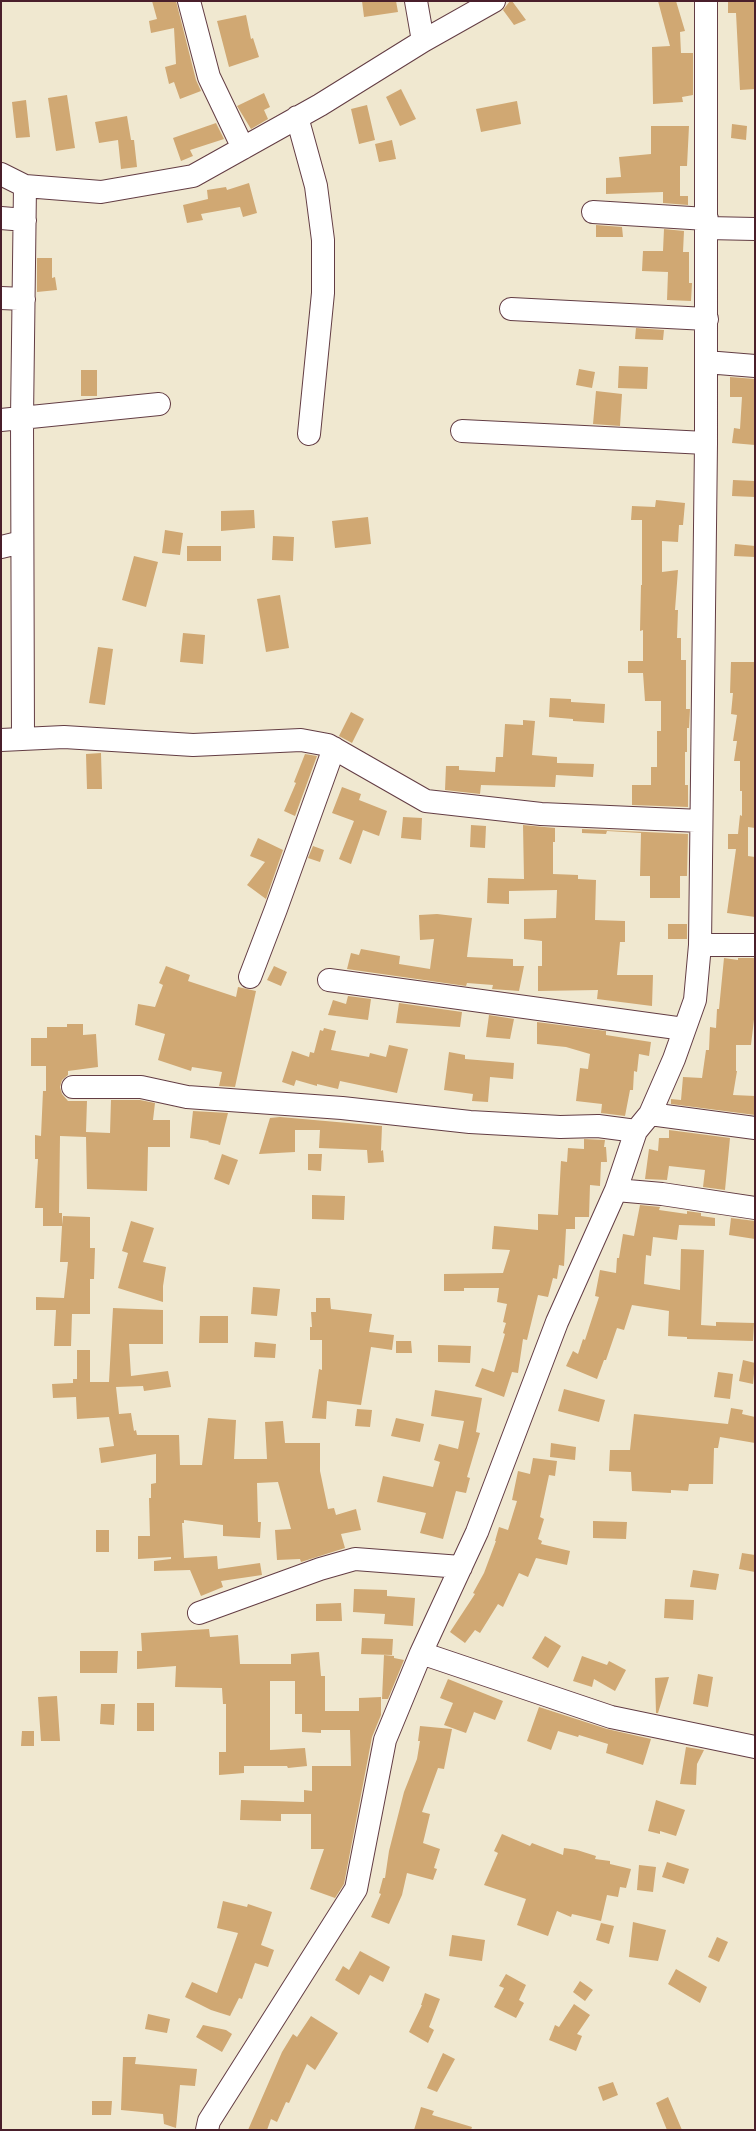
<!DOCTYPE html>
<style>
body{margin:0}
#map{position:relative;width:756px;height:2131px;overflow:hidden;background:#f0e8d0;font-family:"Gochi Hand",sans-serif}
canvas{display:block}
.frame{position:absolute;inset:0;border:2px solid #4a1f2b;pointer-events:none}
</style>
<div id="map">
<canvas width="756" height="2131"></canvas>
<div class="frame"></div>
</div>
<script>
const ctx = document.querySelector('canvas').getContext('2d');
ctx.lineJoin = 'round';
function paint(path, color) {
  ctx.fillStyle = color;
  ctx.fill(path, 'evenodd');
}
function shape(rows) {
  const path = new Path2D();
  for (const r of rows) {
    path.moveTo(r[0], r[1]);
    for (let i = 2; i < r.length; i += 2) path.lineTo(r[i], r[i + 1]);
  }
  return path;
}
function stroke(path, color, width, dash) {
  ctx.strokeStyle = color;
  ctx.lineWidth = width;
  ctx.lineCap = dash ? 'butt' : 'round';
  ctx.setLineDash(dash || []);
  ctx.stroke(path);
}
paint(shape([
 [152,1,176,1,196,80,201,91,180,99,174,82,169,84,165,67,176,64,174,28,151,33,149,21,157,19],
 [362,1,396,1,398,12,364,17],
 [510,1,512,1,526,20,514,25,503,10],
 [658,1,676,1,685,31,680,32,681,53,693,53,693,95,682,97,683,102,653,104,652,47,670,46],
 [728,1,755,1,755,89,740,90,736,13,728,13],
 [246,15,251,39,253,38,259,57,229,67,217,21],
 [401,89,416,119,400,126,386,97],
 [264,93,270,107,264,110,268,119,251,129,237,106],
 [67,95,75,148,56,151,48,98],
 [26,100,30,137,16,138,12,102],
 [517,101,521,124,481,132,476,109],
 [367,105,375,140,359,144,351,109],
 [127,116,131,140,134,140,137,167,121,169,118,140,99,143,95,122],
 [216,123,224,139,190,150,193,156,181,161,173,138],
 [732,124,747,126,746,140,731,138],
 [651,126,689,126,687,166,680,166,680,196,688,196,688,205,663,203,663,192,606,194,606,178,621,177,619,157,651,154],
 [392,140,396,159,379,162,375,144],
 [249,183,257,213,243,217,240,207,201,214,203,220,187,223,183,205,208,199,207,190,226,187,227,190],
 [596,225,622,227,623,237,596,237],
 [664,229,684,231,683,252,689,252,689,283,692,283,691,301,667,300,668,272,642,271,643,251,663,251],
 [37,258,52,258,52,278,55,277,57,290,37,292],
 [636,328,664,330,663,340,635,339],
 [619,366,648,367,647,389,618,388],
 [579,369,595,372,592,388,576,385],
 [81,370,97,370,97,396,81,396],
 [730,377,755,379,755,445,732,443,734,428,740,429,742,397,730,397],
 [596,391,622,394,620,426,593,424],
 [733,480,755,481,755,497,732,496],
 [656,500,685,503,683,525,679,525,678,542,662,541,662,572,678,570,675,610,678,610,677,638,681,638,681,660,686,660,686,709,690,709,689,728,687,728,687,752,685,752,685,785,688,785,688,807,632,805,632,785,651,785,651,767,657,767,657,731,661,731,661,701,645,701,643,673,628,673,628,661,643,661,643,630,640,631,641,585,642,585,642,520,631,520,632,506,655,507],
 [254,510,255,528,221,531,221,511],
 [368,517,371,544,335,548,332,521],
 [165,530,183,533,180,555,162,553],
 [273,536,294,537,293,561,272,560],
 [735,544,755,546,755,557,734,556],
 [187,546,221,546,221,561,187,561],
 [134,556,158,562,146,607,122,600],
 [280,595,289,648,266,652,257,599],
 [183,633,205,635,203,664,180,662],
 [98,647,113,649,105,705,89,703],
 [731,662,755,662,755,828,748,827,748,856,755,857,755,917,727,913,736,849,728,849,728,834,738,834,740,815,742,816,742,791,740,791,740,761,734,761,737,741,733,741,737,715,731,714,733,693,730,693],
 [550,698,571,699,571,702,605,704,604,723,573,721,573,719,549,717],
 [351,712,364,719,352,743,339,736],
 [523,720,535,721,532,755,557,757,557,763,594,764,593,777,556,775,555,787,481,785,480,794,445,790,446,766,459,766,459,770,495,772,496,757,503,757,505,724,523,725],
 [101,753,102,789,87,789,86,754],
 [305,754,317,756,295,816,284,811,296,783,294,782],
 [342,787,361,794,359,800,387,811,379,836,363,830,351,864,339,859,354,821,332,813],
 [403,817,422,818,421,840,401,838],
 [471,825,486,826,485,848,470,847],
 [523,825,555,828,555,842,553,842,553,874,578,875,578,879,596,880,595,920,625,921,625,942,620,942,617,975,653,975,652,1006,597,999,598,990,538,991,538,966,542,966,542,941,524,939,524,919,556,918,557,890,509,891,509,904,487,903,488,878,524,879],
 [582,829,688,834,687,876,680,876,680,898,650,898,650,876,640,876,641,833,607,831,606,834,582,833],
 [258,838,283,850,266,899,247,885,265,862,250,856],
 [313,846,324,850,320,862,308,858],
 [437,914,472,918,467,957,513,959,513,966,524,966,519,991,492,989,493,985,467,983,466,986,347,969,351,953,359,955,361,949,400,956,399,964,430,969,434,939,420,940,419,915],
 [668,924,687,924,687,939,668,939],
 [724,958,738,960,738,958,755,958,755,1011,751,1045,736,1045,736,1071,737,1071,733,1095,755,1096,755,1115,671,1104,671,1099,681,1100,683,1077,702,1078,706,1050,709,1050,710,1027,716,1028,717,1009,719,1009],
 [166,966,190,975,188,981,236,997,238,987,256,991,235,1087,219,1086,222,1072,192,1067,191,1071,158,1060,165,1034,135,1025,138,1004,155,1007,163,985,159,983],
 [274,966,287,972,281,986,267,980],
 [348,996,371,999,368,1020,328,1015,333,1000,346,1004],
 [399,1003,462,1012,460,1027,396,1023],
 [489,1015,514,1019,510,1039,486,1037],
 [537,1022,606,1031,606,1035,651,1042,649,1056,639,1054,637,1072,634,1071,633,1090,630,1090,625,1116,601,1113,602,1104,576,1101,580,1068,588,1069,590,1054,566,1047,537,1044],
 [67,1024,83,1024,83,1035,96,1034,98,1067,68,1071,68,1075,62,1080,60,1087,62,1094,68,1101,87,1101,86,1132,110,1133,111,1100,140,1100,155,1103,153,1120,170,1120,170,1147,148,1147,147,1191,87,1189,86,1137,60,1136,59,1213,62,1213,62,1225,63,1216,90,1217,90,1248,95,1248,94,1279,90,1279,90,1314,72,1314,71,1346,54,1346,56,1310,36,1310,36,1297,64,1298,68,1262,60,1262,62,1226,43,1226,43,1208,35,1208,38,1159,35,1159,35,1135,41,1136,43,1091,46,1091,46,1066,31,1066,31,1038,47,1038,47,1027,67,1027],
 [324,1028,336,1031,331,1050,369,1057,370,1053,386,1057,389,1045,408,1049,397,1093,340,1081,338,1089,317,1084,317,1086,296,1080,294,1086,282,1082,292,1051,309,1057,310,1052,314,1053,320,1030,323,1031],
 [449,1052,465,1055,465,1059,514,1063,513,1079,490,1077,488,1102,472,1101,473,1094,444,1090],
 [193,1111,228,1113,220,1145,208,1142,209,1141,190,1138],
 [280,1117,382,1126,381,1151,383,1150,384,1162,368,1163,367,1150,319,1148,320,1130,295,1130,295,1152,259,1154,270,1118],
 [669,1130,730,1138,725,1190,703,1187,705,1170,669,1166,667,1180,645,1179,649,1149,658,1151,659,1138,669,1138],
 [584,1139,605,1140,604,1147,606,1147,607,1162,601,1162,600,1186,590,1185,589,1217,575,1217,575,1229,566,1229,564,1266,559,1265,557,1279,553,1278,548,1297,538,1295,527,1340,523,1339,518,1373,512,1372,504,1397,475,1386,482,1368,494,1372,505,1334,503,1333,506,1323,503,1322,507,1304,497,1302,499,1288,464,1288,464,1291,444,1291,444,1274,503,1273,510,1250,492,1249,494,1226,538,1230,538,1214,558,1215,561,1161,567,1162,568,1148,584,1149],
 [222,1154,238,1160,229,1185,214,1179],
 [308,1154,322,1154,321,1171,308,1170],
 [312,1195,345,1196,344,1220,312,1219],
 [640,1205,660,1207,659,1210,687,1214,687,1211,701,1213,701,1216,715,1218,715,1226,679,1225,677,1240,653,1237,651,1256,646,1255,644,1284,680,1290,681,1249,704,1250,701,1325,716,1326,716,1322,754,1323,753,1341,687,1339,687,1337,668,1336,669,1311,632,1305,624,1330,617,1328,606,1360,604,1360,597,1379,566,1366,573,1351,578,1354,583,1339,585,1340,599,1297,595,1296,600,1270,616,1273,617,1258,619,1258,623,1234,634,1236],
 [731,1218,755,1221,755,1239,729,1235],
 [131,1221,154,1228,143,1262,166,1267,163,1286,163,1302,118,1288,128,1253,122,1251],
 [253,1287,280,1289,277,1316,251,1314],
 [316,1298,330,1298,331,1309,372,1314,369,1332,394,1335,392,1350,371,1347,361,1405,327,1401,326,1419,312,1418,319,1369,322,1370,322,1340,310,1340,310,1327,312,1327,311,1312,316,1312],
 [113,1308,163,1310,163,1344,129,1344,131,1376,168,1371,171,1387,144,1391,143,1386,116,1387,119,1414,131,1413,134,1431,136,1430,137,1435,179,1435,180,1465,202,1465,208,1418,236,1420,234,1459,267,1459,265,1422,283,1421,285,1443,320,1443,320,1471,328,1509,334,1508,336,1515,356,1509,361,1530,341,1534,345,1548,301,1562,300,1559,277,1560,275,1530,291,1529,278,1482,257,1483,258,1522,261,1522,260,1538,223,1536,223,1525,184,1520,184,1523,182,1523,184,1558,217,1556,218,1569,260,1563,262,1575,221,1581,223,1587,201,1596,190,1570,154,1571,154,1561,171,1559,171,1557,138,1559,138,1536,150,1536,149,1498,151,1498,151,1484,156,1483,156,1454,101,1463,99,1448,114,1446,109,1417,77,1419,76,1397,53,1398,52,1384,73,1383,73,1379,77,1379,77,1350,90,1350,90,1382,109,1382],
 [200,1316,228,1316,228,1343,199,1343],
 [396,1341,411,1341,412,1353,396,1353],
 [255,1342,276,1344,275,1358,254,1357],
 [438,1345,471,1346,470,1363,438,1362],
 [743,1360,755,1363,753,1384,739,1381],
 [718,1372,733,1374,730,1399,714,1397],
 [564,1389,605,1400,599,1422,558,1411],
 [435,1390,482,1398,476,1432,480,1433,467,1477,470,1478,466,1493,456,1491,443,1539,420,1533,426,1513,377,1502,383,1476,433,1487,440,1462,434,1460,439,1444,458,1449,464,1421,431,1416],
 [731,1408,743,1410,742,1414,755,1417,755,1443,720,1437,718,1448,714,1448,713,1484,689,1484,688,1491,671,1490,671,1493,632,1491,631,1472,609,1471,610,1450,630,1450,634,1414,728,1424],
 [357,1409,372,1410,370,1427,355,1426],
 [396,1418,424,1424,420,1442,391,1436],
 [551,1443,576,1447,575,1460,550,1457],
 [533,1458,557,1461,555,1476,549,1475,540,1517,544,1519,538,1539,542,1541,541,1544,570,1551,567,1565,536,1558,528,1577,519,1573,503,1607,498,1604,480,1633,475,1630,465,1643,450,1632,475,1594,473,1593,484,1573,496,1541,495,1541,499,1527,508,1530,517,1501,512,1500,518,1471,530,1474],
 [593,1521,627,1522,626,1539,593,1538],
 [96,1530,109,1530,109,1552,96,1552],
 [742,1553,755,1555,755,1572,739,1569],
 [693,1570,719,1574,716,1590,690,1587],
 [354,1589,387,1590,387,1596,415,1598,413,1626,384,1624,385,1614,353,1612],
 [665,1599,694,1600,693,1620,664,1618],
 [341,1603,342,1621,316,1621,316,1604],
 [209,1629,210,1637,238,1635,240,1664,291,1664,291,1654,319,1652,321,1676,325,1676,325,1711,359,1711,359,1698,381,1697,381,1715,372,1737,344,1884,335,1898,310,1889,324,1849,311,1849,311,1814,281,1814,281,1821,240,1820,241,1800,304,1802,304,1790,312,1791,312,1766,351,1766,350,1730,321,1730,321,1733,302,1732,302,1714,295,1714,295,1681,270,1681,270,1750,305,1748,307,1766,288,1768,287,1766,244,1766,244,1773,219,1775,219,1752,226,1752,226,1704,223,1704,222,1688,175,1687,176,1666,137,1669,137,1651,142,1651,141,1633],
 [545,1636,561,1646,548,1668,532,1658],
 [362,1638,393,1639,392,1655,361,1654],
 [80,1651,118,1651,117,1673,80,1673],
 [384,1655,394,1656,394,1658,404,1660,388,1699,382,1699],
 [582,1656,607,1665,609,1661,626,1670,615,1691,594,1679,592,1687,573,1681],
 [698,1674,713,1677,708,1707,693,1704],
 [669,1677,658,1713,656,1713,655,1678],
 [448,1679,503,1701,495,1720,474,1712,466,1733,444,1725,453,1703,440,1698],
 [57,1696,60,1741,41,1741,38,1697],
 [137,1703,154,1703,154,1731,137,1731],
 [101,1704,115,1704,114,1725,100,1724],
 [539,1707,607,1729,651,1739,643,1765,606,1753,608,1744,579,1735,578,1737,558,1731,551,1750,527,1741],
 [420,1726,452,1729,444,1769,438,1768,422,1812,430,1814,423,1843,440,1849,434,1868,437,1869,433,1880,407,1873,402,1895,389,1924,371,1917,381,1894,379,1893,383,1878,385,1878,389,1851,404,1792,417,1759,420,1741,418,1741],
 [22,1731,34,1731,34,1746,21,1746],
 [686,1747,704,1750,697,1764,696,1785,680,1784],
 [656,1800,685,1810,676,1836,660,1831,660,1834,648,1831],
 [502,1834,530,1846,532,1843,563,1855,564,1848,577,1850,596,1856,595,1859,610,1861,610,1864,631,1869,626,1888,620,1887,618,1897,607,1895,601,1921,572,1914,571,1917,557,1911,548,1936,517,1925,526,1899,484,1885,498,1853,494,1851],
 [667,1862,689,1869,684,1884,662,1877],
 [639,1865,656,1867,653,1892,637,1890],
 [223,1901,247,1907,248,1904,272,1912,261,1945,274,1950,268,1967,255,1963,242,1999,239,1998,230,2016,211,2010,185,1997,192,1982,217,1993,238,1933,217,1928],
 [633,1922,666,1930,658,1961,629,1957],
 [601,1923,614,1926,609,1944,596,1940],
 [452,1935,485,1940,482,1961,449,1956],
 [717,1937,728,1942,719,1962,708,1957],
 [360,1951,390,1967,383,1982,370,1975,359,1995,335,1980,343,1966,349,1970],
 [676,1969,707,1987,700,2003,668,1984],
 [506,1974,526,1985,519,2000,524,2003,516,2018,494,2007,504,1988,499,1986],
 [580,1981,593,1990,585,2001,573,1992],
 [425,1993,440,1999,429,2027,434,2030,428,2043,409,2032,422,2005,421,2005],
 [574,2004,590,2015,577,2034,582,2036,576,2051,549,2040,555,2025,559,2027],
 [148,2014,170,2019,167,2033,145,2029],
 [311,2016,338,2033,315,2070,307,2064,289,2103,286,2102,277,2122,271,2119,267,2130,248,2130,282,2052,293,2034,297,2037],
 [203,2025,226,2030,232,2034,222,2052,196,2037],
 [443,2053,455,2059,437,2092,427,2088],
 [123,2057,136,2057,135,2064,197,2069,195,2086,180,2085,176,2128,164,2124,163,2114,121,2110],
 [613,2082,618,2095,603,2101,598,2087],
 [668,2097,682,2130,667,2130,656,2103],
 [92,2101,112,2101,111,2115,92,2115],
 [421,2107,434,2111,432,2115,472,2127,471,2130,414,2130]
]), '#d0a873');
const minor = shape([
 [189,1,209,77,243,148],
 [416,1,423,41],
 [297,117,316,186,323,240,323,293,309,434],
 [1,174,25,186,101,192,193,176,320,105,423,41,494,1],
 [593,212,707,219],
 [1,218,25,220],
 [707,228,755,229],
 [1,298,24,299],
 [511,309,707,319],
 [706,362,755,366],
 [1,420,159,404],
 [462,431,706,443],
 [1,547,22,542],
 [23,739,22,418,25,186],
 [1,740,64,737,193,745,301,740,328,745,426,801,541,814,701,821],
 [700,945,755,945],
 [250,977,276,909,334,748],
 [329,980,684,1029],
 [73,1087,141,1087,187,1097,342,1108,470,1122,560,1127,598,1126,636,1131],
 [650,1114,755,1128],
 [616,1190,662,1194,755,1208],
 [199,1613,320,1569,355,1559,461,1567],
 [421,1653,611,1717,755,1747],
 [207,2130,209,2121,356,1889,385,1740,421,1653,477,1532,557,1322,616,1190,636,1131,650,1114,674,1059,695,1000,700,945,706,443,706,1]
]);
stroke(minor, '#633d44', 24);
stroke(minor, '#fff', 22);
</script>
